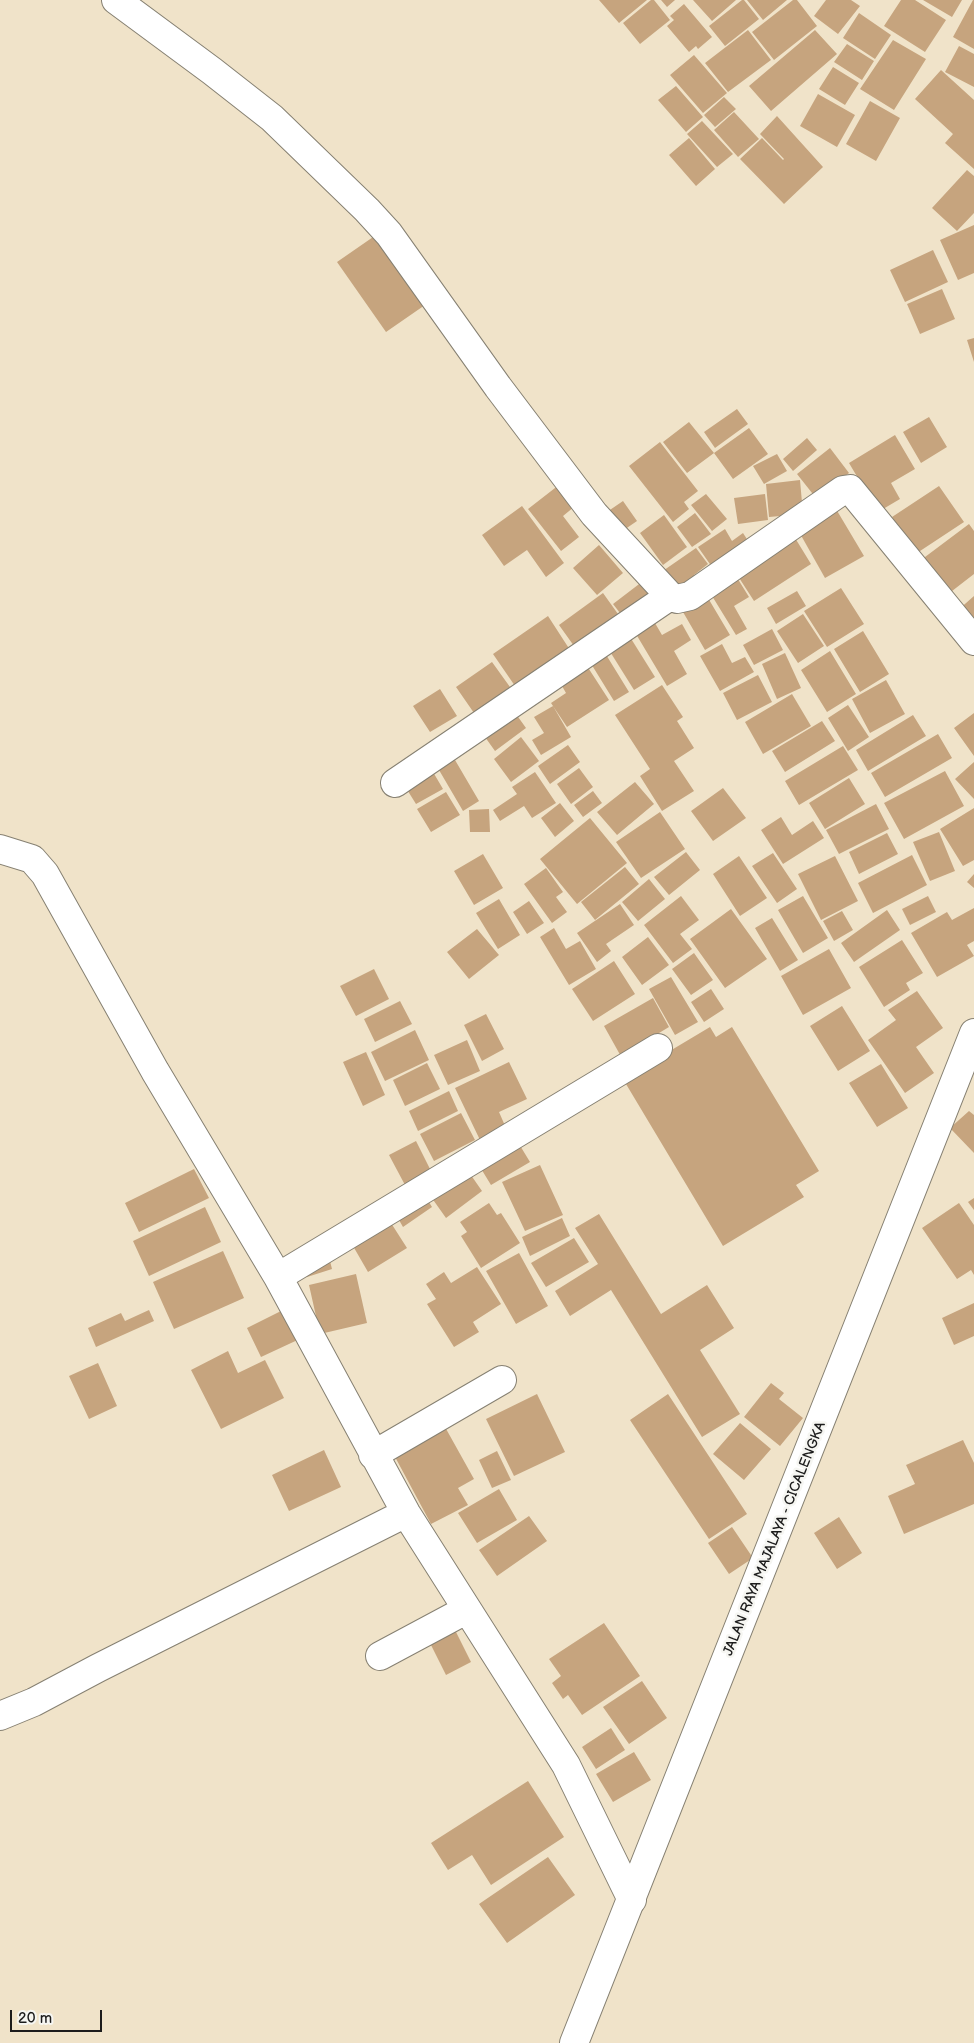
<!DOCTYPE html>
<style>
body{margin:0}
#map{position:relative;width:974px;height:2043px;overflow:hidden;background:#f0e3c9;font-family:"Balsamiq Sans",sans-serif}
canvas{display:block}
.scale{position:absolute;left:10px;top:2010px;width:92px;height:22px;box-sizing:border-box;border:2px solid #1c1c1c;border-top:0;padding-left:6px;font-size:15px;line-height:18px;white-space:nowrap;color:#1c1c1c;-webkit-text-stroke:4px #f6f6f2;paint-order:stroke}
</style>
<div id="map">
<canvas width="974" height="2043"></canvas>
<div class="scale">20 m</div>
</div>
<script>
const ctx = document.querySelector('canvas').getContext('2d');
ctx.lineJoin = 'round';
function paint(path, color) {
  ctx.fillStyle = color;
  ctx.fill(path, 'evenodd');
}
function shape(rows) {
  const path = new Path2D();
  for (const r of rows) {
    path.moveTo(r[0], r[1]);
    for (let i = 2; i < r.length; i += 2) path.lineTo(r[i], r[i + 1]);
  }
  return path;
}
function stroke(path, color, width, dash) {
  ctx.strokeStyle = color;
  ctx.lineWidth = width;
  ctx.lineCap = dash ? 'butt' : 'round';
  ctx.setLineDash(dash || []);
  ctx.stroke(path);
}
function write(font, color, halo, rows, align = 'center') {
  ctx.font = font + ' "Balsamiq Sans",sans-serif';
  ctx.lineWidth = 5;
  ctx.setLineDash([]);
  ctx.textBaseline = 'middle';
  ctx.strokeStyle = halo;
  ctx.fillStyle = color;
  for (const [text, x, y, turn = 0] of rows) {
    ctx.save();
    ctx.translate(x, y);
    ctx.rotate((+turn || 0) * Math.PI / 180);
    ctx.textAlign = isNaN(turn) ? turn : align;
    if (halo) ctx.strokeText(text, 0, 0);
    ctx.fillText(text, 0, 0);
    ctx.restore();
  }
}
paint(shape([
 [599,0,647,0,619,23],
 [651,0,654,0,670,20,640,44,623,23],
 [661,0,675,0,667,7],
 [693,0,736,0,712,21],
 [742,0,744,0,759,19,725,46,709,26],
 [747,0,787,0,763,20],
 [793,0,797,0,817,26,774,60,752,32],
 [826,0,851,0,860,6,838,34,814,16],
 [901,0,915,0,946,20,925,52,884,26],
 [923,0,962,0,952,17],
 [973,0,974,0,974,49,953,37],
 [684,4,712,37,698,49,696,46,689,52,667,26,674,20,670,16],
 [859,13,891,35,875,59,843,38],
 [748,30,771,60,728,92,705,63],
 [815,30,837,54,771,111,749,86],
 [893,40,926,59,894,110,860,89],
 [847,44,874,61,862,80,834,62],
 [959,46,974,54,974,87,945,72],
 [694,55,727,93,703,113,670,75],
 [833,67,859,83,845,105,819,89],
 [941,70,974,100,974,169,945,143,953,134,915,99],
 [676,86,703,117,686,132,658,100],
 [818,94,855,115,837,147,800,126],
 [724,97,736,109,715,127,704,115],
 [870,101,900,118,876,161,846,144],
 [734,112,759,139,738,157,714,130],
 [777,116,823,167,784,204,740,159,762,138,783,160,784,159,760,134],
 [702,121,733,154,717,167,687,134],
 [689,138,715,169,696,186,669,155],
 [967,170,974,176,974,213,957,231,932,208],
 [974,225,974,273,958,280,940,240],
 [376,235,425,305,386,332,337,262],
 [933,250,948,282,905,302,890,270],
 [942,289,955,319,920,334,907,304],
 [974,338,974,362,967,340],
 [737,409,748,424,715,448,704,432],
 [929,417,947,447,921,463,903,432],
 [689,422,714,453,687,473,663,442],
 [749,428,768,454,733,479,714,453],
 [895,435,915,469,891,483,900,499,878,512,849,463],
 [807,438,817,450,793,471,783,459],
 [660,442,698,491,684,502,689,509,673,522,629,466],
 [830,448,849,473,816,498,797,474],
 [777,454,787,471,764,484,753,466],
 [800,480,803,514,769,517,766,484],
 [564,481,580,502,563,516,579,537,561,551,528,509],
 [939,486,964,522,917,553,892,517],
 [706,494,727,519,712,531,691,505],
 [765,494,768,520,738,524,734,498],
 [623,501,637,521,618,534,604,514],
 [522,506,564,563,546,577,527,550,504,566,482,535],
 [836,509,864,556,825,578,798,530],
 [695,513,711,534,692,547,677,527],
 [664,515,687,547,663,565,640,533],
 [969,524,974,531,974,574,943,598,917,563],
 [725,529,732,541,743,533,752,547,712,567,698,547],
 [792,533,811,564,754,601,734,570],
 [599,545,623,573,597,595,573,568],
 [696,548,708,564,694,575,699,582,683,594,657,575],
 [736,576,749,597,734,606,747,629,736,635,709,591],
 [647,578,661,596,627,622,613,604],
 [841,588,864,624,827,647,804,611],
 [797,591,806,606,776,624,767,608],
 [603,593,623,621,579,653,559,625],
 [974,596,974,630,957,611],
 [708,598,730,635,705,650,683,612],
 [803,614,824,646,798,663,777,631],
 [548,616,570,650,515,686,493,654],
 [652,618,662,635,682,624,691,640,674,651,687,674,667,686,633,629],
 [772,629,783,650,754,665,743,645],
 [863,631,889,674,860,692,834,649],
 [630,637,655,677,634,690,609,650],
 [722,644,732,663,745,657,754,672,720,691,700,656],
 [830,651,856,694,827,712,801,670],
 [605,653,629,692,614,701,590,662],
 [785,653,801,688,777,699,762,664],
 [492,662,510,687,474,713,456,687],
 [587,666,609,700,567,727,551,703,566,693,558,679],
 [758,675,772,702,737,720,723,693],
 [886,680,905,714,870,733,852,699],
 [662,685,683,717,677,721,694,748,674,761,694,791,662,811,640,776,650,769,615,715],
 [440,689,457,716,430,732,413,706],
 [792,694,811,726,763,754,745,722],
 [848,705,869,737,848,751,828,718],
 [553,706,571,737,541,755,532,740,544,733,534,717],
 [511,707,526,728,495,751,480,730],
 [974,713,974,756,954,728],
 [913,715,926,736,868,771,856,750],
 [822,721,835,741,785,772,772,751],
 [938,734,952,758,885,797,871,773],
 [521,737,539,761,511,782,494,759],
 [568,745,580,762,550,784,538,766],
 [843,746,858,770,799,805,785,781],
 [455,760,479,801,463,811,439,770],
 [974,762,974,799,955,779],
 [579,768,593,787,571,804,557,784],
 [945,771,964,806,904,839,884,803],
 [433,772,443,789,416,804,406,788],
 [535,772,556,803,532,818,524,806,500,821,493,810,517,794,512,787],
 [849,778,865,804,825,829,809,803],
 [635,782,654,804,617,835,597,812],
 [723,788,746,818,713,841,691,811],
 [593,791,602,803,583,817,574,805],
 [446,792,460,815,431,832,417,809],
 [560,803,574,821,555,837,541,818],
 [876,804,889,829,839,854,826,830],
 [974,808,974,860,963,866,940,829],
 [489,809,490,832,470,832,469,810],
 [660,812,685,849,641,878,616,842],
 [781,817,792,835,813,821,824,838,783,864,761,830],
 [590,818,627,863,577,904,540,859],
 [939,832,955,871,930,881,913,842],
 [887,833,898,854,859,874,849,852],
 [686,852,700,870,669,895,654,877],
 [773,853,797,889,777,903,752,866],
 [483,854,503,888,474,905,454,871],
 [912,855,927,885,873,913,858,883],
 [739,856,767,898,740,916,713,874],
 [835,856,858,901,821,920,798,874],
 [625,867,639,884,595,920,581,902],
 [546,868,563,892,556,897,567,912,552,923,524,884],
 [974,874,974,888,967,882],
 [649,879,665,899,638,921,622,902],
 [681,896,699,920,680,934,692,949,673,963,644,925],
 [803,896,828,938,803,953,778,910],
 [928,896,936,912,910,925,902,909],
 [499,899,520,935,498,949,476,913],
 [529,901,544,923,527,934,513,912],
 [620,904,634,925,606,944,611,951,597,962,577,933],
 [974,908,974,941,967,945,974,956,937,977,911,933,947,912,952,920],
 [731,909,767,959,725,988,690,939],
 [887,910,900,930,854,962,841,943],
 [842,911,853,930,834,941,823,921],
 [772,918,798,960,780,971,755,928],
 [554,928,566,949,580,941,596,969,569,985,540,937],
 [477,929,499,955,469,979,447,952],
 [648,937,669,965,642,985,622,957],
 [902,940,923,973,906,983,910,990,884,1007,859,967],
 [829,949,851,988,803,1015,781,976],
 [694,953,713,980,691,995,672,969],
 [614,961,635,994,593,1021,572,989],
 [374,969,389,999,356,1016,340,986],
 [671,977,698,1022,675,1035,649,989],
 [711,989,724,1009,704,1022,691,1002],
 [917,991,943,1028,916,1047,934,1073,905,1093,868,1040,896,1020,888,1010],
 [653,998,669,1027,649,1039,623,1060,604,1026],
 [400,1001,412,1024,375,1042,364,1019],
 [842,1006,870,1051,838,1071,810,1026],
 [486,1014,504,1049,482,1061,464,1025],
 [710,1027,716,1037,732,1027,819,1171,796,1185,804,1197,723,1246,623,1079],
 [415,1030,429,1060,385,1081,371,1052],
 [467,1040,480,1071,448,1085,434,1055],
 [366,1052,385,1095,363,1106,343,1062],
 [509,1062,527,1099,499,1112,506,1128,480,1140,455,1088],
 [427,1063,440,1089,405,1106,393,1080],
 [881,1064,908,1108,877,1127,849,1083],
 [449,1091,458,1111,418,1131,409,1111],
 [969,1111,974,1115,974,1153,950,1128],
 [461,1113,475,1140,434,1161,420,1134],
 [516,1139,530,1162,491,1185,480,1167],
 [416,1141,431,1171,405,1185,389,1155],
 [540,1165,563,1215,525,1231,502,1182],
 [466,1168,482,1191,446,1218,429,1194],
 [194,1169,209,1198,139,1232,125,1203],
 [424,1194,432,1207,403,1227,395,1213],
 [974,1198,974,1210,968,1202],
 [489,1203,497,1215,501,1213,520,1243,481,1268,461,1236,467,1232,460,1222],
 [959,1203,974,1225,974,1275,971,1270,957,1279,922,1228],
 [205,1207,221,1242,149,1276,133,1241],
 [599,1214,661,1314,707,1285,734,1328,700,1350,740,1414,702,1437,611,1290,570,1316,555,1291,598,1264,575,1228],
 [562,1218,570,1236,530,1256,522,1237],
 [391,1223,407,1248,368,1272,353,1246],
 [574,1238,589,1262,546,1287,531,1263],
 [223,1251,244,1298,174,1329,153,1282],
 [519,1253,548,1306,516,1324,486,1271],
 [329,1257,332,1269,307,1277,304,1264],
 [477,1267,501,1304,473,1322,479,1332,454,1347,427,1304,436,1299,426,1284,444,1272,451,1283],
 [356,1274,367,1323,320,1334,309,1285],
 [974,1303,974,1336,954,1345,942,1318],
 [289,1307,304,1337,261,1357,247,1328],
 [149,1310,154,1321,96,1347,88,1328,121,1313,125,1321],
 [228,1351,238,1373,265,1360,284,1398,221,1429,191,1370],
 [98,1363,117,1406,89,1419,69,1376],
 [771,1383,784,1393,779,1399,803,1418,780,1446,744,1417],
 [537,1394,565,1452,514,1476,486,1419],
 [668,1394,747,1514,709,1539,630,1420],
 [740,1423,771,1449,744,1480,713,1454],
 [445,1427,474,1479,458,1488,468,1505,431,1524,394,1455],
 [963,1440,974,1463,974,1504,904,1534,888,1496,915,1484,906,1465],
 [324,1450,341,1487,289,1511,272,1475],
 [497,1451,511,1480,492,1488,479,1460],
 [499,1489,517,1520,477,1543,458,1513],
 [529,1516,547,1541,497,1576,479,1550],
 [839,1517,862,1553,837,1569,814,1533],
 [732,1527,753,1558,729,1574,708,1543],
 [604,1623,640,1676,582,1715,568,1695,563,1699,552,1683,561,1676,549,1659],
 [455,1630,471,1662,446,1675,430,1643],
 [642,1681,667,1718,629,1744,603,1707],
 [611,1728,625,1750,596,1769,582,1747],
 [634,1752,651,1780,613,1802,596,1774],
 [528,1781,564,1837,491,1885,472,1855,448,1870,431,1843],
 [548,1857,575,1895,507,1943,479,1904]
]), '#c6a47e');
const street = shape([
 [116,0,212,71,272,118,367,210,389,234,498,387,594,514,670,596,677,599,690,596,843,490,850,489,974,641],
 [395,783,670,596],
 [0,849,32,859,45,874,155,1071,278,1277,406,1513,566,1765,632,1900],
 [278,1277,658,1048],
 [373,1455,502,1380],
 [380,1656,466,1610],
 [0,1716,34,1702,98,1668,406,1513]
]);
const primary = shape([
 [574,2043,974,1033]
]);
stroke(street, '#868072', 30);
stroke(primary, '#868072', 30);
stroke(street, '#fff', 28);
stroke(primary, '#fff', 28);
write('14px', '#1c1c1c', '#f6f6f2', [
 ["JALAN RAYA MAJALAYA - CICALENGKA",775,1539,-68]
]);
</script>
